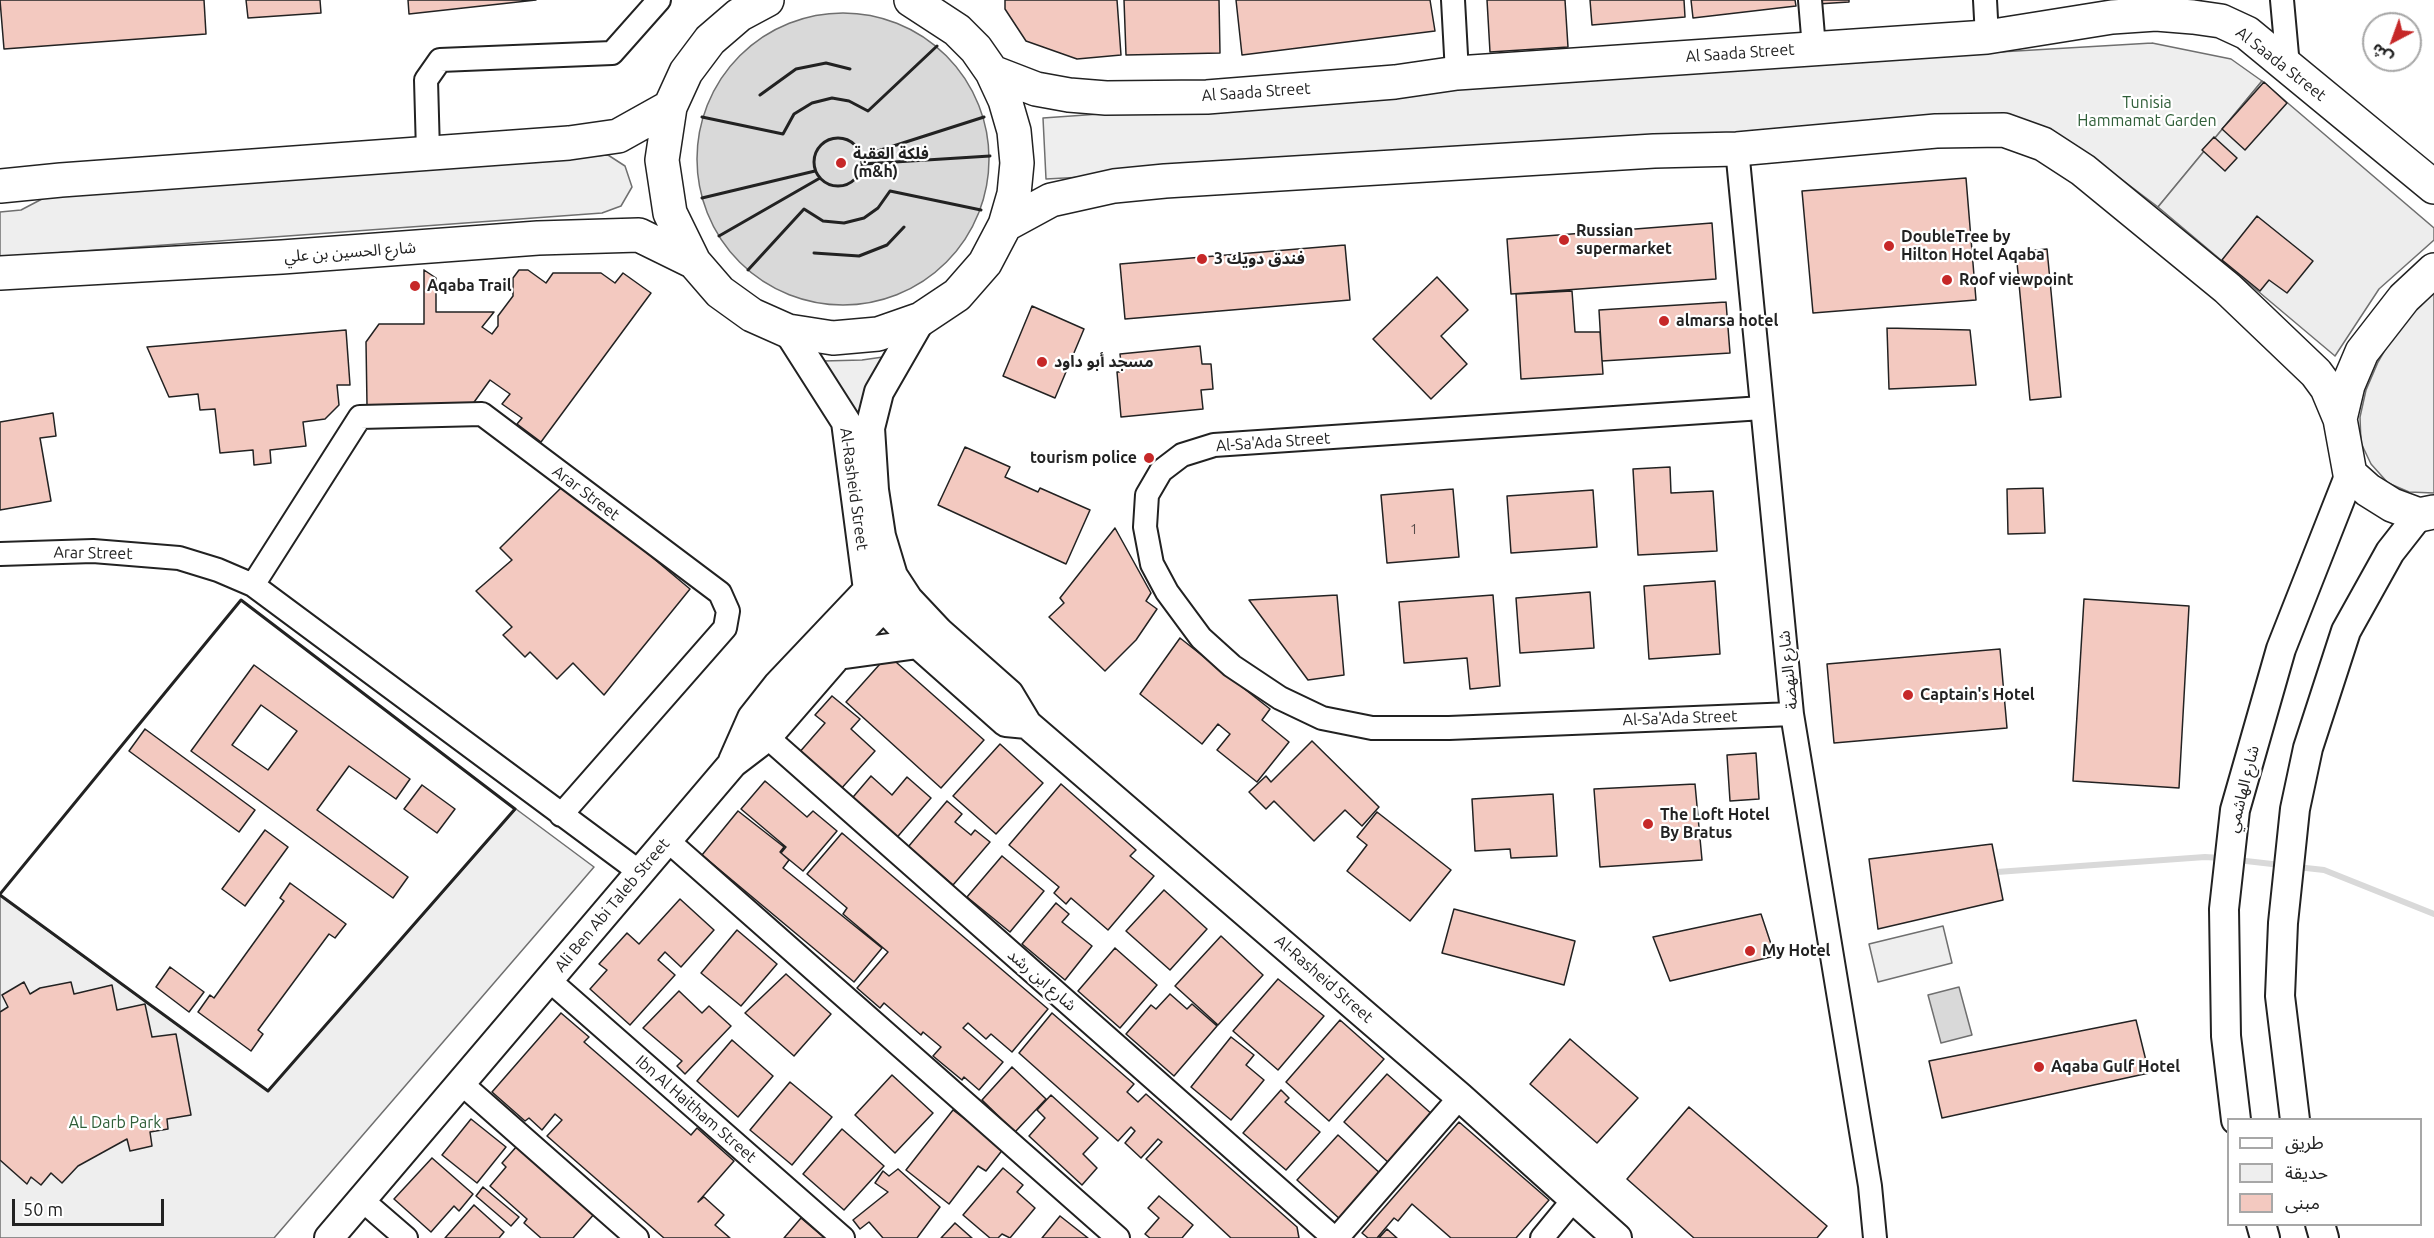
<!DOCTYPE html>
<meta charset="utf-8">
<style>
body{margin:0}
#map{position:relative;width:2434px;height:1238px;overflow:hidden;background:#fff;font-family:Ubuntu,"Noto Sans Arabic",sans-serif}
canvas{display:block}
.legend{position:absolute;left:2227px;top:1118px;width:195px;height:108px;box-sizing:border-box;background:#fff;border:2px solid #a7a7a7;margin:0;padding:8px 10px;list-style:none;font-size:18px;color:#222}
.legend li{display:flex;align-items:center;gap:12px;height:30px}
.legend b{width:30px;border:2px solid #a7a7a7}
.north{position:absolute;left:2362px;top:12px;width:60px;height:60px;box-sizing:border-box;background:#fff;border:2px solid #a7a7a7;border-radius:50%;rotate:221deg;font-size:16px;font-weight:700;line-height:24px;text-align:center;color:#222}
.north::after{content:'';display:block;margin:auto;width:21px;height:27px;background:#c62828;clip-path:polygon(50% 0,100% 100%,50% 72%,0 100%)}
.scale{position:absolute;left:12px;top:1199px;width:152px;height:27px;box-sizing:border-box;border:3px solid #222;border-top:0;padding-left:8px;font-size:18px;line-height:21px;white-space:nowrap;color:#222;-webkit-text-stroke:4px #fff;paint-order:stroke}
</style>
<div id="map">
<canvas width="2434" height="1238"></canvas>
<ul class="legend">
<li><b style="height:8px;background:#fff"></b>طريق</li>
<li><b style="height:16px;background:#eee"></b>حديقة</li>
<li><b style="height:16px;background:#f3c9c0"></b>مبنى</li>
</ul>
<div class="north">ش</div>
<div class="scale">50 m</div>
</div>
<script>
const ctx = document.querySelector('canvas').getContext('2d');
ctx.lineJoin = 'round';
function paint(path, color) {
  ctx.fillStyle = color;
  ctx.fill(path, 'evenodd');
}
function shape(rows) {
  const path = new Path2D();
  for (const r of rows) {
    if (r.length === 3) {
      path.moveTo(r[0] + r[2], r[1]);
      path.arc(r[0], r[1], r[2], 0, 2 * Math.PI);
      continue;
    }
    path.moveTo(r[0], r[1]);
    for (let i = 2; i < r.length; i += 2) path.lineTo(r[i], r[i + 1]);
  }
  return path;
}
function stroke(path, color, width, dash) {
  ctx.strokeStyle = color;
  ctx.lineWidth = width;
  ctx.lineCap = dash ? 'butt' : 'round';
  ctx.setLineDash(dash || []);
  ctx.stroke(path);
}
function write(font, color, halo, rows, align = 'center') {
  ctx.font = font + ' Ubuntu,"Noto Sans Arabic",sans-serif';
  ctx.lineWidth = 4.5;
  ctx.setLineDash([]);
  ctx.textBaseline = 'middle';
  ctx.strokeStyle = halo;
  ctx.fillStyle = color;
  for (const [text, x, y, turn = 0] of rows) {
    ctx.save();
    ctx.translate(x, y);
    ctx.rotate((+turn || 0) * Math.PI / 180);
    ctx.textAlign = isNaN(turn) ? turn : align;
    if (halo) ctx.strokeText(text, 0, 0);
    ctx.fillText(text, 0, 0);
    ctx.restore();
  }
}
const green = shape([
 [2152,43,2231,59,2262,81,2158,207,2080,148,2001,120,1777,140,1046,179,1043,118,1864,60,2152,43],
 [608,155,625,166,632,187,621,206,602,213,0,257,0,212,21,210,63,188,608,155],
 [2434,288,2434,493,2409,492,2388,483,2371,464,2361,443,2360,417,2366,390,2378,362,2396,331,2434,288],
 [890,356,875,387,877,560,823,361,862,360,890,356],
 [516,809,594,867,274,1238,0,1238,0,896,268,1091,516,809],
 [1943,926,1952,963,1878,982,1869,944,1943,926]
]);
paint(green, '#eee');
stroke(green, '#6f6f6f', 1.5);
const parking = shape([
 [2262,81,2434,228,2434,240,2379,289,2335,356,2158,207,2262,81]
]);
paint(parking, '#ededed');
stroke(parking, '#6f6f6f', 1.5);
const water = shape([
 [843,159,146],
 [1959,987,1972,1035,1941,1043,1928,995,1959,987]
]);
paint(water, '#d9d9d9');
stroke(water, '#6f6f6f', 1.5);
stroke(shape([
 [2237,860,2281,865],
 [2297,867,2324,870,2434,914],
 [1997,872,2205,857,2221,858]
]), '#d9d9d9', 6);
const building = shape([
 [0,0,204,0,206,34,4,49,0,0],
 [246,0,320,0,321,13,248,18,246,0],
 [408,0,536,0,409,14,408,0],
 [1005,0,1117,0,1121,55,1077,59,1026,41,1005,9,1005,0],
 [1124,0,1219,0,1220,53,1126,55,1124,0],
 [1236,0,1430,0,1435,31,1242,55,1236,0],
 [1487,0,1565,0,1568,47,1490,52,1487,0],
 [1590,0,1684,0,1685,17,1592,25,1590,0],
 [1691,0,1795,0,1796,6,1693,18,1691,0],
 [1817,0,1849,0,1849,2,1817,4,1817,0],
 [2264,82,2287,103,2245,150,2222,129,2264,82],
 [2214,137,2237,158,2225,171,2202,150,2214,137],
 [1966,178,1976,300,1813,313,1802,191,1966,178],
 [2257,216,2313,261,2287,293,2269,280,2260,291,2222,260,2257,216],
 [1712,223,1716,279,1511,294,1507,239,1712,223],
 [1345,245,1350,300,1125,319,1120,264,1345,245],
 [2047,249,2061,397,2030,400,2016,252,2047,249],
 [424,270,436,278,436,312,494,312,482,327,492,334,498,326,498,316,513,296,513,278,519,270,528,270,546,283,553,273,601,273,615,283,623,273,651,293,541,442,517,424,522,418,502,404,510,394,490,380,472,405,367,405,366,342,379,324,424,324,424,270],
 [1437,277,1468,310,1441,336,1467,364,1431,399,1373,339,1437,277],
 [1572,291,1575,332,1600,332,1603,374,1521,379,1516,294,1572,291],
 [1726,302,1730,353,1602,361,1599,310,1726,302],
 [1032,306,1084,329,1055,398,1003,376,1032,306],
 [1887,328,1970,330,1976,385,1889,389,1887,328],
 [346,330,350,385,337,385,339,405,325,419,303,422,306,446,270,450,271,463,254,465,253,450,220,453,215,409,200,410,198,394,169,397,147,347,346,330],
 [1200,346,1202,364,1211,364,1213,389,1201,390,1203,409,1121,417,1117,372,1122,372,1120,354,1200,346],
 [53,413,56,436,40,438,51,501,0,510,0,422,53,413],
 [965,447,1010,467,1005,477,1038,492,1040,488,1090,510,1066,564,938,505,965,447],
 [1670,467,1671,493,1713,491,1717,551,1638,555,1633,469,1670,467],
 [565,484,690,589,604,695,573,663,557,679,530,652,525,657,503,635,512,627,476,591,512,560,500,548,565,484],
 [2043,488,2045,533,2008,534,2007,489,2043,488],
 [1453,489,1459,557,1387,563,1381,495,1453,489],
 [1593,490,1597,547,1511,553,1507,496,1593,490],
 [1115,528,1151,593,1146,601,1157,609,1136,640,1105,671,1049,617,1064,603,1060,598,1115,528],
 [1715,581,1720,654,1649,659,1644,586,1715,581],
 [1590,592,1594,648,1520,653,1516,598,1590,592],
 [1337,595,1344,675,1308,680,1249,600,1337,595],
 [1493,595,1500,686,1470,689,1467,658,1404,663,1399,602,1493,595],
 [2084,599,2189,606,2179,788,2073,781,2084,599],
 [1180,638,1270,709,1262,720,1289,742,1257,782,1217,750,1230,734,1218,724,1202,744,1140,694,1180,638],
 [2000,649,2007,728,1834,743,1827,664,2000,649],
 [888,655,984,740,941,788,846,702,888,655],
 [254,665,410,779,396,799,349,766,317,810,408,877,393,898,191,751,254,665],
 [261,705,297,731,268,770,232,745,261,705],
 [832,696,860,719,851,729,875,751,840,790,798,754,825,723,815,715,832,696],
 [145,729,255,810,239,832,129,751,145,729],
 [1312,741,1379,807,1362,826,1345,810,1314,841,1274,801,1266,809,1249,792,1266,776,1271,782,1312,741],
 [1000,744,1043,783,996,834,953,796,1000,744],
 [1756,753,1759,799,1730,801,1727,755,1756,753],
 [871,776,892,795,907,777,931,798,893,842,848,803,871,776],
 [765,781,807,817,813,811,837,831,803,871,781,853,786,847,741,809,765,781],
 [1061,784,1136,850,1130,856,1154,876,1108,930,1071,898,1066,904,1054,893,1059,887,1009,845,1061,784],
 [1695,784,1702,860,1600,867,1594,789,1695,784],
 [422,785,455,809,437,833,404,809,422,785],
 [1553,794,1557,856,1511,858,1510,849,1475,851,1472,799,1553,794],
 [947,801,962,814,955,822,971,835,975,830,990,842,953,885,917,854,911,860,903,853,947,801],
 [738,811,784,847,780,852,789,860,783,868,882,948,854,982,702,855,738,811],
 [1377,812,1451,870,1410,921,1347,871,1367,845,1357,837,1377,812],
 [265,830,288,847,245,906,222,889,265,830],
 [842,833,1048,1009,1012,1052,991,1034,986,1039,968,1023,963,1028,1003,1062,979,1090,964,1077,962,1080,933,1056,941,1047,923,1032,921,1035,884,1003,880,1008,857,988,888,952,843,914,847,908,807,874,842,833],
 [1992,844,2003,900,1878,929,1869,859,1992,844],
 [1002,856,1044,891,1010,932,967,897,1002,856],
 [290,883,346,924,335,938,329,934,258,1030,263,1034,251,1051,198,1012,210,995,214,998,284,901,280,898,290,883],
 [1164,890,1207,929,1170,970,1126,931,1164,890],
 [680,899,714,930,681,967,665,952,658,960,675,975,630,1025,590,989,607,970,599,964,627,933,639,944,680,899],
 [1056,903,1069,914,1062,922,1092,946,1065,980,1022,944,1056,903],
 [1454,909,1575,941,1564,985,1442,953,1454,909],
 [1761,914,1775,956,1670,981,1653,937,1761,914],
 [737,930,777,964,741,1006,701,973,737,930],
 [1221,936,1263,975,1218,1025,1175,986,1221,936],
 [1115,948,1157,985,1120,1028,1078,991,1115,948],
 [170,967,204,992,189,1012,156,987,170,967],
 [786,974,831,1014,794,1056,745,1013,786,974],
 [1278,979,1324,1016,1278,1070,1233,1031,1278,979],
 [24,982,30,994,40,988,71,982,74,994,112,985,117,1010,145,1004,152,1037,176,1034,191,1115,167,1119,168,1129,150,1132,152,1146,130,1151,127,1139,78,1166,62,1183,51,1173,41,1185,31,1177,27,1184,0,1160,0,1012,8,1007,2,995,24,982],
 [679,991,702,1013,709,1006,731,1026,685,1074,677,1066,682,1061,643,1028,679,991],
 [1170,994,1187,1009,1192,1004,1217,1026,1174,1076,1126,1034,1151,1005,1156,1009,1170,994],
 [561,1013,589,1037,584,1042,691,1135,697,1128,734,1161,698,1202,704,1197,724,1215,715,1225,730,1238,664,1238,547,1136,562,1120,555,1114,542,1130,529,1118,525,1121,492,1092,561,1013],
 [1052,1013,1134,1084,1127,1092,1138,1102,1146,1094,1297,1227,1299,1238,1231,1238,1146,1159,1162,1142,1158,1139,1141,1158,1125,1143,1135,1131,1131,1127,1118,1141,1019,1053,1052,1013],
 [1340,1020,1384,1059,1329,1121,1286,1082,1340,1020],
 [2136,1020,2149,1073,1942,1118,1929,1061,2136,1020],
 [1231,1037,1254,1055,1246,1065,1264,1080,1231,1120,1191,1087,1231,1037],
 [1570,1039,1638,1098,1597,1143,1530,1084,1570,1039],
 [732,1040,773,1076,738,1117,697,1081,732,1040],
 [1012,1067,1046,1099,1015,1132,982,1100,1012,1067],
 [1387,1074,1434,1116,1390,1164,1344,1122,1387,1074],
 [892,1075,933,1113,895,1153,855,1115,892,1075],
 [790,1082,832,1117,792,1165,750,1130,790,1082],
 [1281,1090,1289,1098,1285,1102,1320,1132,1286,1170,1243,1133,1281,1090],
 [1051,1095,1098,1138,1083,1154,1097,1168,1082,1185,1029,1136,1045,1118,1037,1110,1051,1095],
 [1689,1107,1827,1226,1817,1238,1694,1238,1627,1179,1689,1107],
 [953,1110,1004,1148,986,1171,978,1166,949,1204,906,1170,953,1110],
 [471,1119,506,1147,477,1183,442,1155,471,1119],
 [1459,1122,1549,1200,1516,1238,1451,1238,1412,1204,1398,1221,1394,1218,1377,1238,1368,1238,1362,1233,1459,1122],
 [842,1129,884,1166,844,1210,803,1174,842,1129],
 [1338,1135,1382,1175,1341,1220,1297,1180,1338,1135],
 [517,1146,595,1213,573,1238,541,1238,524,1223,527,1219,490,1186,506,1167,502,1163,517,1146],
 [432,1158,473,1194,459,1211,454,1206,431,1232,394,1199,432,1158],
 [1003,1168,1023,1185,1017,1192,1035,1208,1010,1238,1002,1234,998,1238,990,1238,963,1215,1003,1168],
 [898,1169,940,1207,917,1238,883,1238,869,1222,860,1229,853,1220,888,1192,875,1183,883,1171,889,1176,898,1169],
 [483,1187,519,1217,511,1226,476,1196,483,1187],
 [1159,1196,1193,1225,1182,1238,1150,1238,1145,1234,1159,1218,1148,1208,1159,1196],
 [474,1205,504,1232,499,1238,445,1238,474,1205],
 [1060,1216,1088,1238,1042,1238,1060,1216],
 [801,1218,825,1238,784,1238,801,1218],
 [955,1223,972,1238,941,1238,955,1223],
 [1387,1229,1397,1238,1379,1238,1387,1229]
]);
paint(building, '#f3c9c0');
stroke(building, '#222', 1.5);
const minor = shape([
 [1453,0,1457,73],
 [1810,0,1814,48],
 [1985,0,1987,37],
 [2282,0,2288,66],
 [1737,149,1792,714,1870,1186,1875,1238],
 [428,152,426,80,440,60,612,53,659,0],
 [1762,408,1214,445,1182,455,1161,471,1147,495,1145,527,1152,564,1167,592,1201,638,1232,666,1280,698,1322,718,1372,728,1449,728,1792,714],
 [0,554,93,551,179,558,218,570,253,585,641,873],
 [253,585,360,417,482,414,720,593,728,611,725,628,561,815],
 [751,735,767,737,1334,1238],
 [667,840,1118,1238],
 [549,980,843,1238],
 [462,1084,637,1238],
 [362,1200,406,1238],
 [1337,1238,1460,1097],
 [1542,1238,1574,1199]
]);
const major = shape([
 [921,319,879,392,870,428,874,490,881,536,893,576,908,599,939,632,1009,694,1027,724,1460,1097,1617,1238],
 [788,331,846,422,868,590,918,644,1006,722,1027,724],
 [838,655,918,644],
 [733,761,752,718,778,685,868,590,885,581],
 [2236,1120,2226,1036,2224,909,2235,810,2281,649,2350,474],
 [2295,1120,2280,996,2283,923,2295,809,2308,748,2346,631,2390,552,2419,515],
 [2261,1224,2265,1238],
 [2320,1224,2324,1238],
 [329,1238,733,763,767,737,838,655,883,607,893,576]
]);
const highway = shape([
 [767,0,739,15,710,40,686,72,670,107,662,160,670,213,694,262,720,292,752,315,788,331,833,338,878,334,921,319,957,295,985,263,1005,225,1014,194,1017,163,1014,131,1005,100,992,72,976,49,957,30,911,0],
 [992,72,1036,89,1069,95,1106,98,1207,97,1395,82,1457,73,1987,37,2112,17,2156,14,2193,17,2221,21,2247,33,2434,187],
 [0,186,61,180,569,143,618,136,670,107],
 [1005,225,1051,200,1114,186,1165,181,1654,151,1737,149,1936,131,2004,130,2043,144,2083,170,2227,288,2316,373,2327,388,2340,419],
 [2434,270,2404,298,2362,352,2348,385,2340,419,2350,474,2368,490,2392,505,2419,515,2434,512],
 [0,273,282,257,538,238,639,235,694,262]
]);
stroke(minor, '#222', 26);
stroke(major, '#222', 32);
stroke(highway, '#222', 36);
stroke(minor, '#fff', 22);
stroke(major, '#fff', 28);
stroke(highway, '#fff', 33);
stroke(shape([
 [760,95,796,69,826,63,850,69],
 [702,117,783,134,794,114,812,103,832,98,849,101,868,111,937,46],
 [838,162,24],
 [862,156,984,117],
 [863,164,990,156],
 [702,198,815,171],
 [719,236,820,178],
 [814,253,859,256,887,245,904,227],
 [748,270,804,209,823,221,844,223,864,218,878,208,890,191,981,210],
 [0,894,241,600,515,809,268,1091,0,895]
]), '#222', 3);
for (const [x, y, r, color] of [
 [841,163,6,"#c62828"],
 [1564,240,6,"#c62828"],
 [1889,246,6,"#c62828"],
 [1202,259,6,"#c62828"],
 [1947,280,6,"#c62828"],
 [415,286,6,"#c62828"],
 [1664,321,6,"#c62828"],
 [1042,362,6,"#c62828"],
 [1149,458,6,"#c62828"],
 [1908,695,6,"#c62828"],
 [1648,824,6,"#c62828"],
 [1750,951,6,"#c62828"],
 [2039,1067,6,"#c62828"]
]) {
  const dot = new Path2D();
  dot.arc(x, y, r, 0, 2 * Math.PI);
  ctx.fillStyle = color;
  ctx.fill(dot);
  stroke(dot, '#fff', 2);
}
write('14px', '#564c4a', null, [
 ["1",1414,529]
]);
write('16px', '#222', '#fff', [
 ["Al Saada Street",1740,53,-4],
 ["Al Saada Street",2281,64,38],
 ["Al Saada Street",1256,92,-4],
 ["شارع الحسين بن علي",350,252,-4],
 ["Al-Sa'Ada Street",1273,442,-4],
 ["Al-Rasheid Street",854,489,82],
 ["Arar Street",586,493,37],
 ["Arar Street",93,553,1],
 ["شارع النهضة",1788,670,-96],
 ["Al-Sa'Ada Street",1680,718,-2],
 ["شارع الهاشمي",2243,789,-76],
 ["Ali Ben Abi Taleb Street",612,905,-50],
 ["Al-Rasheid Street",1324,979,41],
 ["شارع ابن رشد",1042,980,41],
 ["Ibn Al Haitham Street",696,1109,41]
]);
write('16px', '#2f5e38', '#fff', [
 ["Tunisia",2147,103],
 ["Hammamat Garden",2147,121],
 ["AL Darb Park",115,1123]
]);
write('bold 16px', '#222', '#fff', [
 ["فلكة العقبة",853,154],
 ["(m&h)",853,172],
 ["Russian",1576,231],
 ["supermarket",1576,249],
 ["DoubleTree by",1901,237],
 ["Hilton Hotel Aqaba",1901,255],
 ["فندق دويك 3",1214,259],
 ["Roof viewpoint",1959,280],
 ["Aqaba Trail",427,286],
 ["almarsa hotel",1676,321],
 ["مسجد أبو داود",1054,362],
 ["tourism police",1137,458,"right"],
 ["Captain's Hotel",1920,695],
 ["The Loft Hotel",1660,815],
 ["By Bratus",1660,833],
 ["My Hotel",1762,951],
 ["Aqaba Gulf Hotel",2051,1067]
], 'left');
</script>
